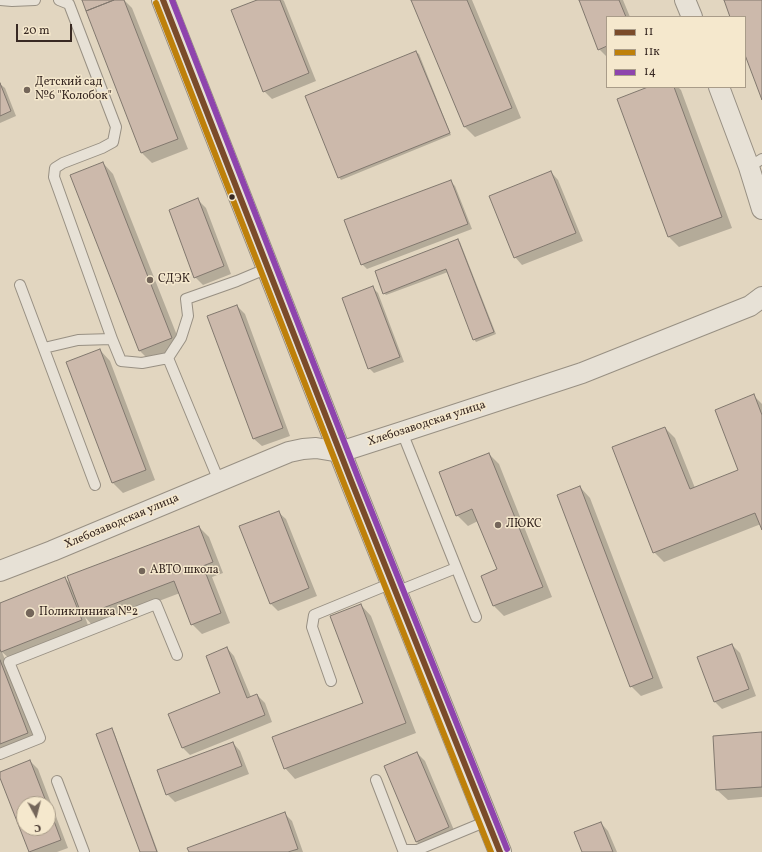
<!DOCTYPE html>
<meta charset="utf-8">
<style>
body{margin:0}
#map{position:relative;width:762px;height:852px;overflow:hidden;background:#e2d6c0;font-family:Vollkorn,serif}
canvas{display:block}
.legend{position:absolute;left:606px;top:16px;width:140px;height:72px;box-sizing:border-box;background:#f5e8cd;border:1px solid #a99c89;margin:0;padding:5px 7px;list-style:none;font-size:12px;color:#382923}
.legend li{display:flex;align-items:center;gap:8px;height:20px}
.legend b{width:20px;border:1px solid #a99c89}
.north{position:absolute;left:16px;top:796px;width:40px;height:40px;box-sizing:border-box;background:#f5e8cd;border:1px solid #a99c89;border-radius:50%;rotate:173deg;font-size:11px;font-weight:700;line-height:16px;text-align:center;color:#382923}
.north::after{content:'';display:block;margin:auto;width:14px;height:18px;background:#74665a;clip-path:polygon(50% 0,100% 100%,50% 72%,0 100%)}
.scale{position:absolute;left:16px;top:24px;width:56px;height:18px;box-sizing:border-box;border:2px solid #382923;border-top:0;padding-left:5px;font-size:12px;line-height:14px;white-space:nowrap;color:#382923;-webkit-text-stroke:3px #f5e8cd;paint-order:stroke}
</style>
<div id="map">
<canvas width="762" height="852"></canvas>
<ul class="legend">
<li><b style="height:5px;background:#7a4b2a"></b>11</li>
<li><b style="height:5px;background:#be800a"></b>11к</li>
<li><b style="height:5px;background:#8e44ad"></b>14</li>
</ul>
<div class="north">С</div>
<div class="scale">20 m</div>
</div>
<script>
const ctx = document.querySelector('canvas').getContext('2d');
ctx.lineJoin = 'round';
function paint(path, color) {
  ctx.fillStyle = color;
  ctx.fill(path, 'evenodd');
}
function shape(rows) {
  const path = new Path2D();
  for (const r of rows) {
    path.moveTo(r[0], r[1]);
    for (let i = 2; i < r.length; i += 2) path.lineTo(r[i], r[i + 1]);
  }
  return path;
}
function stroke(path, color, width, dash) {
  ctx.strokeStyle = color;
  ctx.lineWidth = width;
  ctx.lineCap = dash ? 'butt' : 'round';
  ctx.setLineDash(dash || []);
  ctx.stroke(path);
}
function write(font, color, halo, rows, align = 'center') {
  ctx.font = font + ' Vollkorn,serif';
  ctx.lineWidth = 3;
  ctx.setLineDash([]);
  ctx.textBaseline = 'middle';
  ctx.strokeStyle = halo;
  ctx.fillStyle = color;
  for (const [text, x, y, turn = 0] of rows) {
    ctx.save();
    ctx.translate(x, y);
    ctx.rotate((+turn || 0) * Math.PI / 180);
    ctx.textAlign = isNaN(turn) ? turn : align;
    if (halo) ctx.strokeText(text, 0, 0);
    ctx.fillText(text, 0, 0);
    ctx.restore();
  }
}
paint(shape([
 [83,0,124,0,132,8,188,149,152,163,142,153],
 [260,0,283,0,284,1,316,81,272,99,264,91],
 [412,0,472,0,521,118,475,137,465,127],
 [580,0,623,0,630,17,607,17,607,57,599,49],
 [416,52,419,54,451,135,341,180,339,177],
 [0,84,5,88,16,116,0,123],
 [651,87,678,87,681,90,732,228,679,247,669,237],
 [103,163,113,174,182,348,150,361,139,350],
 [551,172,558,180,583,241,522,265,515,257],
 [450,181,455,186,472,229,367,269,362,264],
 [198,200,206,208,231,274,203,285,195,277],
 [458,240,460,242,496,334,476,342,474,339,448,272,386,295,384,293],
 [373,288,378,293,404,362,374,373,369,368],
 [237,306,245,314,290,436,262,446,254,439],
 [100,350,110,361,155,480,123,493,112,482],
 [754,396,762,404,762,527,761,524,664,562,654,552,665,428,675,438,695,488,740,470],
 [489,454,499,464,552,597,504,616,494,606,482,576,498,570,478,521,468,526,457,515],
 [580,487,590,498,663,688,641,696,631,686],
 [278,512,286,519,317,596,278,611,270,603],
 [199,527,209,537,223,573,212,577,230,623,202,634,192,624,180,593,93,626,85,617,89,628,10,659,2,652,38,743,0,754,0,604,65,578,71,585],
 [361,605,371,616,416,733,295,779,285,768,364,704],
 [732,645,740,653,756,696,722,709,714,701],
 [227,648,234,656,251,697,257,695,265,703,272,722,190,755,182,747,222,694],
 [111,730,114,732,158,852,141,852],
 [762,733,762,797,728,800,717,790],
 [233,743,240,751,249,774,175,802,167,794],
 [417,753,425,761,456,835,424,849,416,841],
 [30,761,38,769,68,848,57,852,29,852,0,775,0,773],
 [24,804,48,804,48,828,24,828],
 [285,814,292,821,303,852,190,852],
 [601,823,608,831,617,852,584,852]
]), '#0003');
const building = shape([
 [82,0,114,0,86,11,82,0],
 [114,0,124,0,178,139,141,153,86,11,114,0],
 [257,0,280,0,309,73,263,92,231,10,257,0],
 [411,0,467,0,512,108,464,127,411,0],
 [579,0,619,0,626,17,607,17,607,46,598,50,579,0],
 [724,0,762,0,762,100,745,55,745,17,730,17,724,0],
 [416,51,450,133,338,178,305,96,416,51],
 [0,83,11,111,0,116,0,83],
 [648,87,674,87,722,217,668,237,617,99,648,87],
 [103,162,172,338,139,351,70,175,103,162],
 [551,171,576,233,514,258,489,196,551,171],
 [451,180,468,224,361,265,344,220,451,180],
 [198,198,224,266,194,278,169,210,198,198],
 [458,239,494,332,473,340,446,269,383,294,375,271,458,239],
 [373,286,400,357,368,369,342,298,373,286],
 [237,305,283,428,253,439,207,316,237,305],
 [100,349,146,470,112,483,66,362,100,349],
 [754,394,762,415,762,530,755,513,653,553,612,447,665,427,690,489,738,470,715,410,754,394],
 [489,453,543,587,493,606,481,576,497,569,472,509,456,516,439,472,489,453],
 [580,486,653,678,630,687,557,495,580,486],
 [279,511,309,588,270,604,239,526,279,511],
 [199,526,213,562,203,566,221,613,191,625,174,581,82,616,67,576,199,526],
 [65,577,82,620,1,652,0,649,0,603,65,577],
 [361,604,406,723,284,769,272,737,363,703,330,616,361,604],
 [732,644,749,689,714,702,697,657,732,644],
 [227,647,247,698,257,694,265,715,182,748,168,714,220,693,206,656,227,647],
 [0,660,28,733,0,744,0,660],
 [112,728,157,852,140,852,96,734,112,728],
 [762,732,762,787,716,790,713,736,762,732],
 [233,742,242,766,166,795,157,770,233,742],
 [417,752,449,827,416,842,384,766,417,752],
 [30,760,47,804,24,804,24,828,48,828,48,805,61,840,29,852,0,778,0,772,30,760],
 [285,812,298,849,288,852,189,852,187,848,285,812],
 [601,822,613,852,582,852,574,832,601,822]
]);
paint(building, '#ccb9ab');
stroke(building, '#81786e', 1);
const service = shape([
 [0,0,12,1,35,0],
 [59,0,69,4,116,127,113,142,102,148,63,163,55,168,54,177,112,339],
 [749,167,762,159],
 [20,285,95,485],
 [44,348,78,340,112,339,121,361,142,363,168,358,181,338,188,316,186,299,237,281,268,268],
 [168,358,219,481],
 [402,432,476,617],
 [396,592,456,568],
 [331,681,312,627,314,615,392,583],
 [0,754,40,738,9,662,156,604,177,655],
 [376,780,403,850,417,850,487,821],
 [57,781,84,852]
]);
const minor = shape([
 [685,0,692,17],
 [719,87,749,167,762,209],
 [0,571,52,551,241,472,289,452,303,449,316,448,340,452,402,432,582,373,750,306,762,297]
]);
const tertiary = shape([
 [163,0,352,483,500,852]
]);
stroke(service, '#989083', 12);
stroke(minor, '#989083', 22);
stroke(tertiary, '#989083', 24);
stroke(service, '#e7e1d6', 10);
stroke(minor, '#e7e1d6', 20);
stroke(tertiary, '#e7e1d6', 22);
stroke(shape([
 [163,0,352,483,500,852]
]), '#7a4b2a', 6);
stroke(shape([
 [156,3,345,486,491,852]
]), '#be800a', 6);
stroke(shape([
 [172,0,359,480,507,849]
]), '#8e44ad', 6);
for (const [x, y, r, color] of [
 [27,90,4,"#74665a"],
 [232,197,3.5,"#382923"],
 [150,280,4,"#74665a"],
 [498,525,4,"#74665a"],
 [142,571,4,"#74665a"],
 [30,613,5,"#74665a"]
]) {
  const dot = new Path2D();
  dot.arc(x, y, r, 0, 2 * Math.PI);
  ctx.fillStyle = color;
  ctx.fill(dot);
  stroke(dot, '#f5e8cd', 1.5);
}
write('12px', '#382923', '#f5e8cd', [
 ["Детский сад",35,83],
 ["№6 \"Колобок\"",35,97],
 ["СДЭК",158,280],
 ["ЛЮКС",506,525],
 ["АВТО школа",150,571],
 ["Поликлиника №2",39,613]
], 'left');
write('12px', '#382923', '#f5e8cd', [
 ["Хлебозаводская улица",427,424,-18],
 ["Хлебозаводская улица",122,522,-23]
]);
</script>
